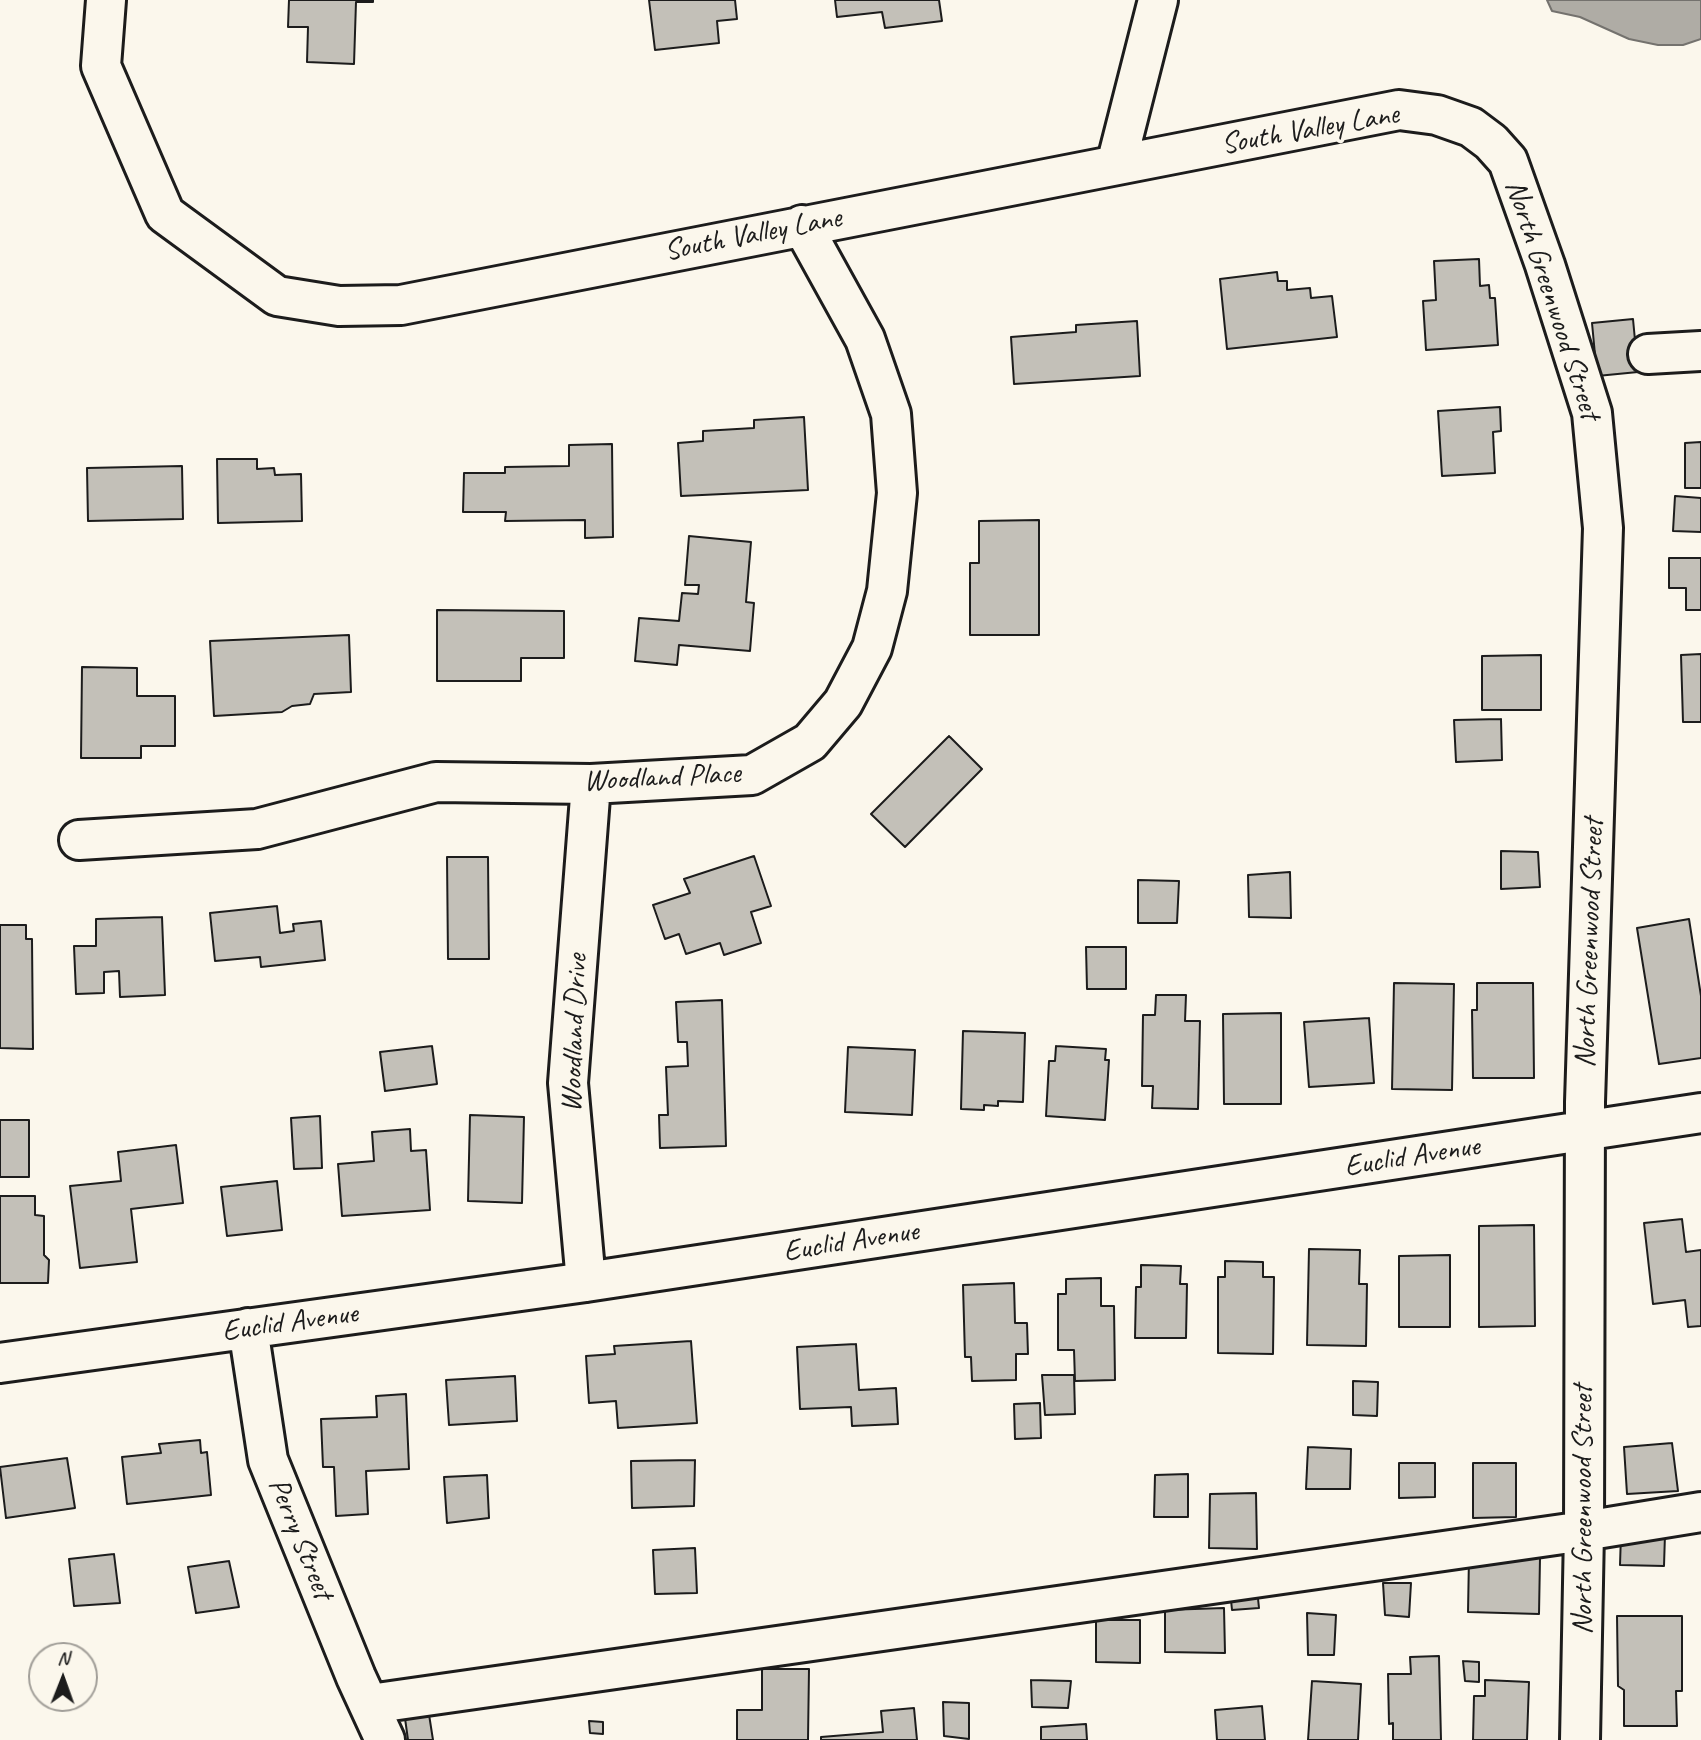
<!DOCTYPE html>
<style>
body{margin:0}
#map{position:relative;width:1701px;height:1740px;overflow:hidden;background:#fbf7ec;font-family:Caveat,sans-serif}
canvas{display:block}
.north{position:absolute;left:28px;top:1642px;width:70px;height:70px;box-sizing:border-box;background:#fbf7ec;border:2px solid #a29f99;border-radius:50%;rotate:1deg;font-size:19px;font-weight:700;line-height:28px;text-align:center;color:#1c1c1c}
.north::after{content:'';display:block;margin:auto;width:24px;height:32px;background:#1c1c1c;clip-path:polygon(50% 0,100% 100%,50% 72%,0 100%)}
</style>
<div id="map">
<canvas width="1701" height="1740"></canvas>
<div class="north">N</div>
</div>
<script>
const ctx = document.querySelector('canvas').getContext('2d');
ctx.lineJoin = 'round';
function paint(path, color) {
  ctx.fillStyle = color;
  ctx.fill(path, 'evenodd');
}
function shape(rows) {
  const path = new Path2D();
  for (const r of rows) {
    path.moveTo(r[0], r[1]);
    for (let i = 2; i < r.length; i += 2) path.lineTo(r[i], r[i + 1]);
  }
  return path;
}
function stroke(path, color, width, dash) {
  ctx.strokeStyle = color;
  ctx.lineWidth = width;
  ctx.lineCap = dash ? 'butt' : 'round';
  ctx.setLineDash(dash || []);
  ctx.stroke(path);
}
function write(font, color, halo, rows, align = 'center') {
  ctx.font = font + ' Caveat,sans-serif';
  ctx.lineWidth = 7;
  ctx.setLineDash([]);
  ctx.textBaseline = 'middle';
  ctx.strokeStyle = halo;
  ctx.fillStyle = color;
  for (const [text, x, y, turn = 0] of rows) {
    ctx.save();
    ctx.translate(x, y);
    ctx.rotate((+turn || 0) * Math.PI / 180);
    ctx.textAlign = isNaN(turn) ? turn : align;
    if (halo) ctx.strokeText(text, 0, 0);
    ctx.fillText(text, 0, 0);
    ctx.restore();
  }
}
const water = shape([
 [1547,0,1701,0,1701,39,1683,45,1658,45,1629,39,1580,17,1552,11,1547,0]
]);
paint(water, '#afaca5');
stroke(water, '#74726e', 2);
const building = shape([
 [289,0,373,0,373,2,356,2,354,64,307,62,308,27,288,27,289,0],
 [649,0,735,0,737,19,717,21,719,43,655,50,649,0],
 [835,0,939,0,942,21,885,28,882,12,837,17,835,0],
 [1479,259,1480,286,1489,285,1490,298,1495,298,1498,345,1426,350,1423,301,1436,300,1434,261,1479,259],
 [1277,272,1278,281,1287,281,1287,290,1310,288,1311,298,1332,296,1337,337,1227,349,1220,279,1277,272],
 [1633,319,1638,372,1597,376,1592,323,1633,319],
 [1137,321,1140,376,1014,384,1011,337,1076,332,1076,325,1137,321],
 [1500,407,1501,431,1493,432,1495,473,1442,476,1438,411,1500,407],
 [804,417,808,490,681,496,678,443,703,441,703,431,754,428,754,420,804,417],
 [1701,442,1701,488,1685,488,1685,443,1701,442],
 [612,444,613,537,585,538,585,520,505,521,506,512,463,512,464,473,505,473,505,467,569,466,569,445,612,444],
 [217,459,257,459,257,469,274,468,275,475,301,474,302,521,218,523,217,459],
 [182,466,183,519,88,521,87,468,182,466],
 [1675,496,1701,498,1701,532,1673,531,1675,496],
 [1039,520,1039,635,970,635,970,563,979,563,979,521,1039,520],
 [689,536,751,542,746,602,754,603,750,651,679,645,677,665,635,661,639,618,679,621,682,593,698,594,699,585,685,585,689,536],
 [1669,558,1701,558,1701,610,1686,610,1686,588,1669,588,1669,558],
 [437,610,564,611,564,658,521,658,521,681,437,681,437,610],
 [349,635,351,692,314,694,310,704,292,706,282,712,214,716,210,641,349,635],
 [1701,654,1701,722,1683,722,1681,655,1701,654],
 [1541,655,1541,710,1482,710,1482,656,1541,655],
 [82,667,137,668,137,696,175,696,175,746,141,746,141,758,81,758,82,667],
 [1501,719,1502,760,1456,762,1454,720,1501,719],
 [949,736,982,769,905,847,871,814,949,736],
 [1501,851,1538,852,1540,887,1501,889,1501,851],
 [754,856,771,906,751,912,761,943,724,955,720,943,686,954,679,934,665,939,653,905,690,893,684,879,754,856],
 [447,857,488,857,489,959,448,959,447,857],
 [1290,872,1291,918,1249,917,1248,875,1290,872],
 [1138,880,1179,881,1177,923,1138,923,1138,880],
 [277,906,280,933,294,931,293,924,321,921,325,960,261,967,260,957,215,961,210,913,277,906],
 [162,917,165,995,120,997,119,971,104,972,104,993,76,994,74,946,96,946,96,919,162,917],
 [1689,919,1701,996,1701,1058,1659,1064,1637,928,1689,919],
 [0,925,26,925,26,939,32,939,33,1049,0,1048,0,925],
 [1086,947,1126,947,1126,989,1087,989,1086,947],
 [1394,983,1454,984,1452,1090,1392,1089,1394,983],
 [1477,983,1533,983,1534,1078,1473,1078,1472,1010,1477,1010,1477,983],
 [1156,995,1186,995,1185,1021,1200,1021,1198,1109,1152,1108,1153,1086,1142,1086,1143,1015,1155,1015,1156,995],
 [722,1000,726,1146,660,1148,659,1115,668,1115,666,1067,688,1066,687,1042,678,1042,676,1002,722,1000],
 [1281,1013,1281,1104,1224,1104,1223,1014,1281,1013],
 [1369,1018,1374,1083,1309,1087,1304,1022,1369,1018],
 [963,1031,1025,1033,1023,1102,998,1101,998,1106,984,1105,984,1110,961,1109,963,1031],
 [432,1046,437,1084,385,1091,380,1052,432,1046],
 [1056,1046,1106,1049,1105,1060,1109,1060,1105,1120,1046,1116,1049,1061,1055,1061,1056,1046],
 [848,1047,915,1050,912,1115,845,1112,848,1047],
 [470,1115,524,1117,522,1203,468,1201,470,1115],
 [320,1116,322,1168,294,1169,291,1118,320,1116],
 [0,1120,29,1120,29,1177,0,1177,0,1120],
 [410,1129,411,1151,426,1150,430,1210,342,1216,338,1164,374,1161,372,1132,410,1129],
 [176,1145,183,1203,131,1209,137,1262,80,1268,70,1186,121,1181,118,1152,176,1145],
 [277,1181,282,1230,227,1236,221,1187,277,1181],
 [0,1196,35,1196,35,1215,44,1216,44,1255,49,1260,48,1283,0,1283,0,1196],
 [1682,1219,1686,1252,1701,1250,1701,1326,1688,1327,1685,1300,1653,1304,1644,1223,1682,1219],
 [1534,1225,1535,1326,1479,1327,1479,1226,1534,1225],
 [1309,1249,1360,1250,1359,1284,1367,1284,1366,1346,1307,1345,1309,1249],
 [1450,1255,1450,1327,1399,1327,1399,1256,1450,1255],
 [1225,1261,1263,1262,1263,1277,1274,1277,1273,1354,1218,1353,1218,1277,1225,1277,1225,1261],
 [1141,1265,1181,1266,1180,1284,1187,1284,1186,1338,1135,1338,1136,1287,1141,1287,1141,1265],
 [1101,1278,1101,1306,1114,1306,1115,1380,1075,1381,1074,1350,1058,1350,1058,1294,1066,1294,1066,1279,1101,1278],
 [1014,1283,1015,1323,1027,1323,1028,1354,1016,1354,1016,1380,972,1381,971,1357,965,1357,963,1285,1014,1283],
 [691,1341,697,1423,618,1428,616,1401,589,1403,586,1356,615,1354,614,1346,691,1341],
 [856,1344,859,1390,896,1388,898,1424,852,1426,851,1407,800,1409,797,1347,856,1344],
 [1042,1375,1074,1375,1075,1414,1045,1415,1042,1375],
 [515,1376,517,1421,449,1425,446,1380,515,1376],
 [1353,1381,1378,1382,1377,1416,1353,1415,1353,1381],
 [406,1394,409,1469,366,1471,368,1514,336,1516,334,1467,323,1467,321,1419,377,1417,376,1396,406,1394],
 [1040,1403,1041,1438,1015,1439,1014,1404,1040,1403],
 [200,1440,201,1453,207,1452,211,1495,127,1504,122,1457,161,1453,159,1444,200,1440],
 [1672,1443,1678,1491,1627,1494,1624,1447,1672,1443],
 [1308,1447,1351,1449,1350,1489,1306,1489,1308,1447],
 [67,1458,75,1508,6,1518,0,1467,67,1458],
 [695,1460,694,1506,632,1508,631,1461,695,1460],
 [1399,1463,1435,1463,1435,1497,1399,1498,1399,1463],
 [1473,1463,1516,1463,1516,1517,1473,1518,1473,1463],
 [1188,1474,1188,1517,1154,1517,1155,1475,1188,1474],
 [487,1475,489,1518,447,1523,444,1477,487,1475],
 [1256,1493,1257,1549,1209,1548,1210,1494,1256,1493],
 [1621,1534,1665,1534,1664,1566,1620,1565,1621,1534],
 [695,1548,697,1593,655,1594,653,1550,695,1548],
 [114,1554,120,1603,74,1606,69,1559,114,1554],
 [1469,1557,1540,1558,1539,1614,1468,1612,1469,1557],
 [229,1561,239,1607,196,1613,188,1567,229,1561],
 [1383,1583,1411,1583,1409,1617,1385,1615,1383,1583],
 [1257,1589,1259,1608,1232,1610,1230,1590,1257,1589],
 [1224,1608,1225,1653,1165,1652,1165,1610,1224,1608],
 [1307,1613,1336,1615,1334,1655,1308,1655,1307,1613],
 [1617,1616,1682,1616,1682,1691,1676,1691,1677,1726,1624,1726,1624,1690,1618,1686,1617,1616],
 [1096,1620,1140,1620,1140,1663,1096,1662,1096,1620],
 [1439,1656,1441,1740,1393,1740,1393,1723,1389,1724,1388,1674,1411,1674,1410,1657,1439,1656],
 [1463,1661,1479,1662,1479,1682,1465,1681,1463,1661],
 [762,1669,809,1669,808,1740,737,1740,737,1710,762,1710,762,1669],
 [1031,1680,1071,1681,1068,1708,1032,1707,1031,1680],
 [1485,1680,1529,1682,1527,1740,1473,1740,1474,1696,1485,1696,1485,1680],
 [1312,1681,1361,1684,1358,1740,1308,1740,1312,1681],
 [943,1702,969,1703,969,1739,944,1736,943,1702],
 [1262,1706,1265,1740,1217,1740,1215,1710,1262,1706],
 [428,1708,433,1740,408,1740,404,1711,428,1708],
 [914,1708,917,1740,821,1740,821,1737,883,1732,881,1711,914,1708],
 [589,1721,603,1722,603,1734,590,1733,589,1721],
 [1086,1724,1087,1740,1041,1740,1041,1727,1086,1724]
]);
paint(building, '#c3c0b8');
stroke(building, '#1c1c1c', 2);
const minor = shape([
 [106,0,101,66,165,214,277,296,339,306,401,305,1399,110,1437,115,1471,127,1491,142,1508,161,1545,265,1592,413,1603,528,1585,1102,1584,1531,1580,1740],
 [1116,165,1158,0],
 [1648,354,1701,351],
 [79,840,257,829,436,782,591,784,752,775,810,742,843,703,872,648,887,591,897,493,891,414,865,339,802,225],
 [586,1282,568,1083,591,784],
 [248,1328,268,1460,356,1677,385,1740],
 [0,1363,586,1282,1701,1113],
 [370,1704,1584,1531,1701,1512]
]);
stroke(minor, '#1c1c1c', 44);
stroke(minor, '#fbf7ec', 38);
write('30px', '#1c1c1c', '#fbf7ec', [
 ["South Valley Lane",1310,130,-10],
 ["South Valley Lane",753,235,-11],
 ["North Greenwood Street",1552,300,72],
 ["Woodland Place",662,778,-3],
 ["North Greenwood Street",1590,943,-88],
 ["Woodland Drive",575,1033,-88],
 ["Euclid Avenue",1412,1157,-9],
 ["Euclid Avenue",851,1242,-9],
 ["Euclid Avenue",290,1323,-8],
 ["North Greenwood Street",1583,1510,-90],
 ["Perry Street",300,1539,68]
]);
</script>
